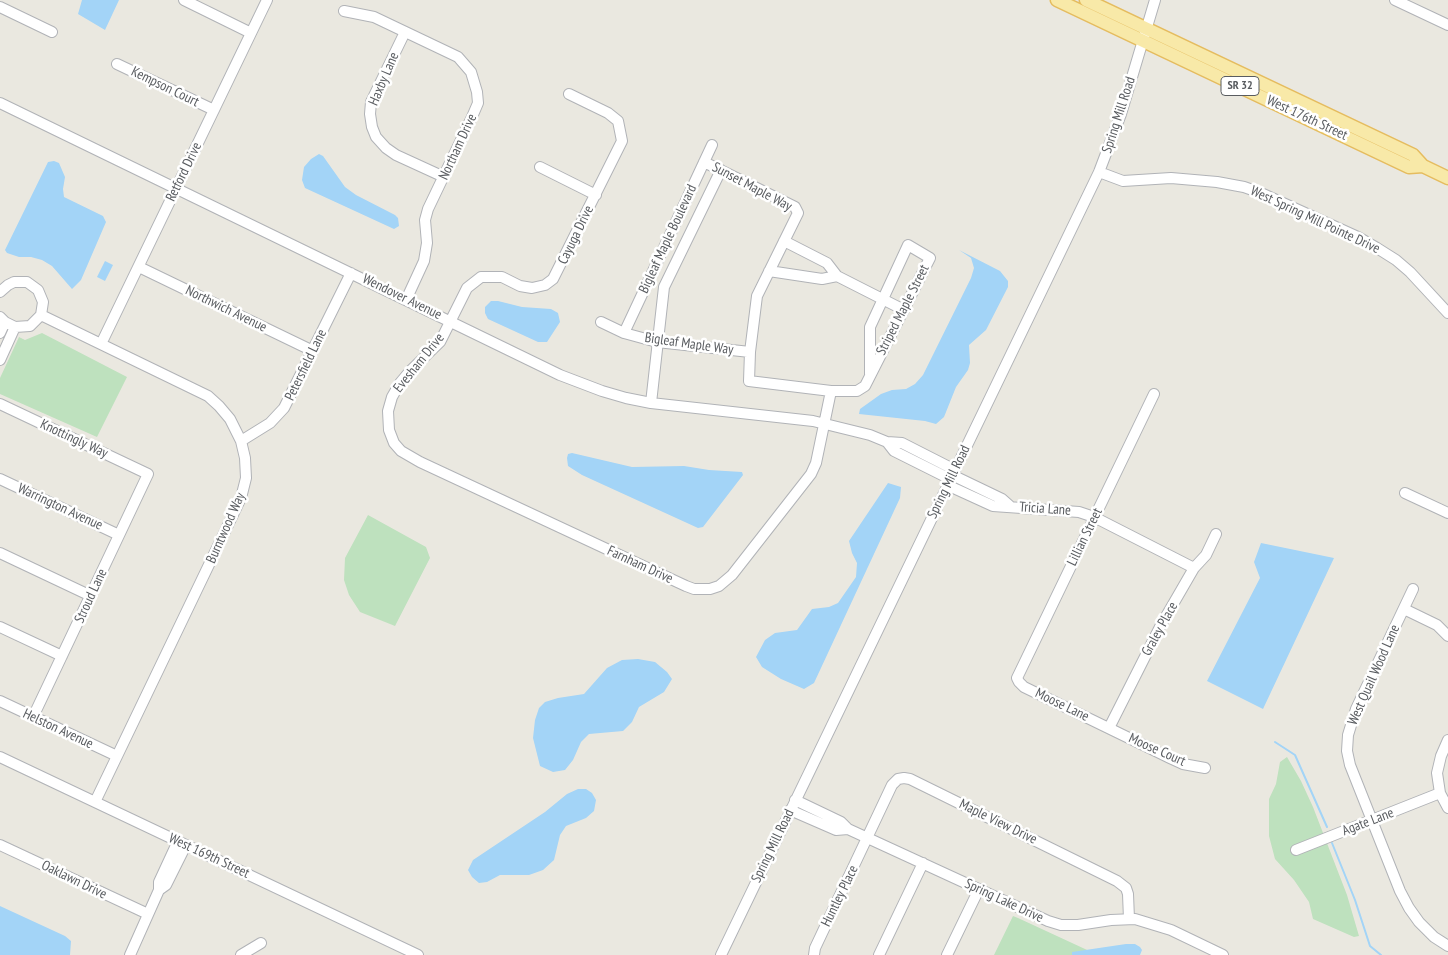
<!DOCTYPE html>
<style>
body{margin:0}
canvas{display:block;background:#eae8e0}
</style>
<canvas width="1448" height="955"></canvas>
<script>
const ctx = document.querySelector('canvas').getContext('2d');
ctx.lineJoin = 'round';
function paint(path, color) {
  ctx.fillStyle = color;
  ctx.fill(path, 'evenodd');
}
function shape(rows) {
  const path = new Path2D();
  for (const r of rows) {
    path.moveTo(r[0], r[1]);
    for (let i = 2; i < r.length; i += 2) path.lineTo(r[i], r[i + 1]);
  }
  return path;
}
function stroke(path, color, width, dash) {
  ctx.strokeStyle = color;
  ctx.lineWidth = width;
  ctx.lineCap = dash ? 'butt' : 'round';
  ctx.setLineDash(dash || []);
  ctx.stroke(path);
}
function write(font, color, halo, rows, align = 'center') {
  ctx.font = font + ' "PT Sans Narrow",sans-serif';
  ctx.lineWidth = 5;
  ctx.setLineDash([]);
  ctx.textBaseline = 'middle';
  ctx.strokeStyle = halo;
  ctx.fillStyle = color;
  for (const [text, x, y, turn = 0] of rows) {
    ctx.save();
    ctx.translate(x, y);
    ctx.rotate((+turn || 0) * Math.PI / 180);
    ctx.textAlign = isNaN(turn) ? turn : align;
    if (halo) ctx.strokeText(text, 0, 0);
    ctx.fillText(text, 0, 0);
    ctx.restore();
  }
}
paint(shape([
 [42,333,127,377,97,437,0,394,0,378,19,337,25,340],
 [368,515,426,547,430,558,395,626,360,612,349,595,344,580,345,558],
 [1287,757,1301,781,1313,807,1347,895,1359,936,1354,937,1313,919,1309,902,1294,880,1275,859,1269,836,1269,799,1276,784,1280,762],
 [1013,916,1018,918,1098,955,994,955]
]), '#bee1be');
paint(shape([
 [82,0,119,0,105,30,78,14],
 [319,154,323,156,345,187,356,195,395,215,398,218,399,226,394,229,305,188,302,180,304,167,311,159],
 [54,161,59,163,65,177,63,189,64,197,103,216,106,222,81,280,72,289,52,266,42,260,31,257,19,257,7,253,5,250,48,162],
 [959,250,1000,271,1008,281,1008,287,986,330,969,345,970,363,968,370,956,387,944,417,936,424,925,421,859,414,860,409,881,394,892,390,906,389,915,384,923,375,971,278,974,268,971,258],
 [105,261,113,265,105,281,97,277],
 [491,301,498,301,522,307,551,309,558,313,560,322,547,342,538,342,488,319,485,313,485,307],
 [572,453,632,467,684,466,709,470,742,472,743,475,703,527,698,528,582,475,568,466,567,458,568,454],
 [888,483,901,487,900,498,814,683,804,689,781,679,762,667,756,657,765,640,775,633,797,630,812,609,829,607,838,603,856,577,857,563,852,553,849,541],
 [1261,543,1334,558,1263,709,1207,681,1260,578,1254,562],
 [638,659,655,662,667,672,672,679,664,692,639,707,632,722,623,731,589,734,581,742,573,760,565,770,553,772,540,766,533,738,535,720,539,708,545,702,558,698,584,694,607,668,622,660],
 [578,789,586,789,592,793,596,800,594,811,586,818,566,826,560,835,554,860,543,870,529,875,500,875,487,882,479,883,472,877,468,870,473,860,545,812,567,794],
 [0,906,65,936,71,941,70,955,0,955],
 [1126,944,1135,944,1140,947,1142,950,1140,955,1072,955,1072,952]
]), '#a3d4f7');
stroke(shape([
 [1275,742,1295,755,1327,827],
 [1332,843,1355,900,1370,946,1381,955]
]), '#a3d4f7', 2);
const minor = shape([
 [184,0,251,33],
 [1395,0,1448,25],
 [0,7,52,32],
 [344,11,374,17,458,57,471,72,477,92,478,103,472,117,428,209,425,220,427,243,424,261,406,300],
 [405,32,371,102,370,114,372,127,376,137,386,148,396,155,444,177],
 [117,64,214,110],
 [569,94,608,113,618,121,622,141,553,279,545,285,532,288,520,286,502,277,481,277,467,288,440,342,410,371,400,383,392,397,388,411,389,430,394,443,401,451,420,462,686,586,694,589,710,589,719,586,732,575,811,474,816,463,831,391],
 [0,103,560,375,602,391,626,398,651,403,813,421,870,435,887,442,894,451,950,479],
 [704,162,795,207,798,213,757,296,750,352,749,381,831,391,857,391,865,386,930,258,908,245,870,327,870,374],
 [540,167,596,195],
 [1099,172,1123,181,1171,178,1217,182,1244,187,1261,193,1358,237,1377,248,1396,260,1410,272,1448,313],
 [784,241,827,263,837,276,904,310],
 [139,267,313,351],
 [769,271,822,279,837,276],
 [0,292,8,285,14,282,27,282,38,290,43,302,41,315,30,326,15,327,5,322,0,317],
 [41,315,208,396,219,406,230,419,241,441,245,458,246,478,241,498,95,802],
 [601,322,624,333,657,342,750,352],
 [0,333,5,322],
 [624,333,712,145],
 [101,344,267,0],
 [0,360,15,327],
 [1154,394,1017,678,1019,682,1024,687,1170,758,1183,764,1205,768],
 [651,403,664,287,721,170],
 [0,404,148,474,33,717],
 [241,441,270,423,284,408,351,273],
 [887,442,902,443,955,470],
 [952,475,1002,499,1011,507],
 [0,479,119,535],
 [947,485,993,506,1079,512,1094,517,1194,568],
 [1405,493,1448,513],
 [0,553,91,596],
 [1413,589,1356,709,1348,735,1347,751,1350,765,1400,891,1409,908,1419,922,1434,937,1448,946],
 [1404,609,1437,625,1448,636],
 [0,627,62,656],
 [0,701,117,756],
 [1109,728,1161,625,1194,568,1206,555,1216,534],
 [1448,740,1441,756,1437,773,1440,793,1448,808],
 [0,757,418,955],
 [795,800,841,822,848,829,1048,921,1061,925,1078,925,1111,920,1135,919,1171,930,1223,955],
 [790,810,836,830,848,829],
 [0,845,148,914],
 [1296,850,1440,793],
 [159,890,166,885,186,845],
 [130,955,159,890,159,882,178,841],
 [241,955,261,943],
 [721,955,1099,172,1121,114,1155,0],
 [814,955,815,948,892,785,898,779,904,778,910,779,1117,881,1126,888,1128,894,1129,919],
 [879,955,923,863],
 [947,955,979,889]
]);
const major = shape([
 [1057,0,1409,167,1423,166],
 [1086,0,1413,155,1423,166,1448,178]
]);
stroke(minor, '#b1b3b7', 12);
stroke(major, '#e5bc5f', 15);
stroke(minor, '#fff', 10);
stroke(major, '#f8e9a8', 12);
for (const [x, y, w] of [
 [1240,86,38]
]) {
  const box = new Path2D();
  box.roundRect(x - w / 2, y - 9.5, w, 19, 4);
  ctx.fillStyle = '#fff';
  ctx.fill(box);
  stroke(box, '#595c60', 1);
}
write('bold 12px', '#595c60', null, [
 ["SR 32",1240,86]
]);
write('14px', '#595c60', '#fff', [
 ["Haxby Lane",384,79,-67],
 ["Kempson Court",165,87,26],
 ["Spring Mill Road",1119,115,-72],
 ["West 176th Street",1307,118,25],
 ["Northam Drive",458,147,-65],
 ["Retford Drive",184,172,-64],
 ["Sunset Maple Way",752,187,28],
 ["West Spring Mill Pointe Drive",1315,220,25],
 ["Cayuga Drive",576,235,-64],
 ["Bigleaf Maple Boulevard",668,239,-65],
 ["Wendover Avenue",402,297,26],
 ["Northwich Avenue",226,309,26],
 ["Striped Maple Street",903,310,-63],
 ["Bigleaf Maple Way",689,344,8],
 ["Evesham Drive",419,363,-51],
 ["Petersfield Lane",306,365,-64],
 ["Knottingly Way",74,439,25],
 ["Spring Mill Road",949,482,-64],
 ["Warrington Avenue",60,507,25],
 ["Tricia Lane",1045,509,4],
 ["Burntwood Way",226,528,-66],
 ["Lillian Street",1085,537,-64],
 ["Farnham Drive",640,565,25],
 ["Stroud Lane",91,596,-65],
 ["Graley Place",1160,629,-61],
 ["West Quail Wood Lane",1374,675,-66],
 ["Moose Lane",1062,705,26],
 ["Helston Avenue",58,729,25],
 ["Moose Court",1157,750,24],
 ["Maple View Drive",998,822,26],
 ["Agate Lane",1368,822,-21],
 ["Spring Mill Road",773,846,-64],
 ["West 169th Street",209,856,25],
 ["Oaklawn Drive",74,880,26],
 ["Huntley Place",840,896,-64],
 ["Spring Lake Drive",1004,901,25]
]);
</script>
